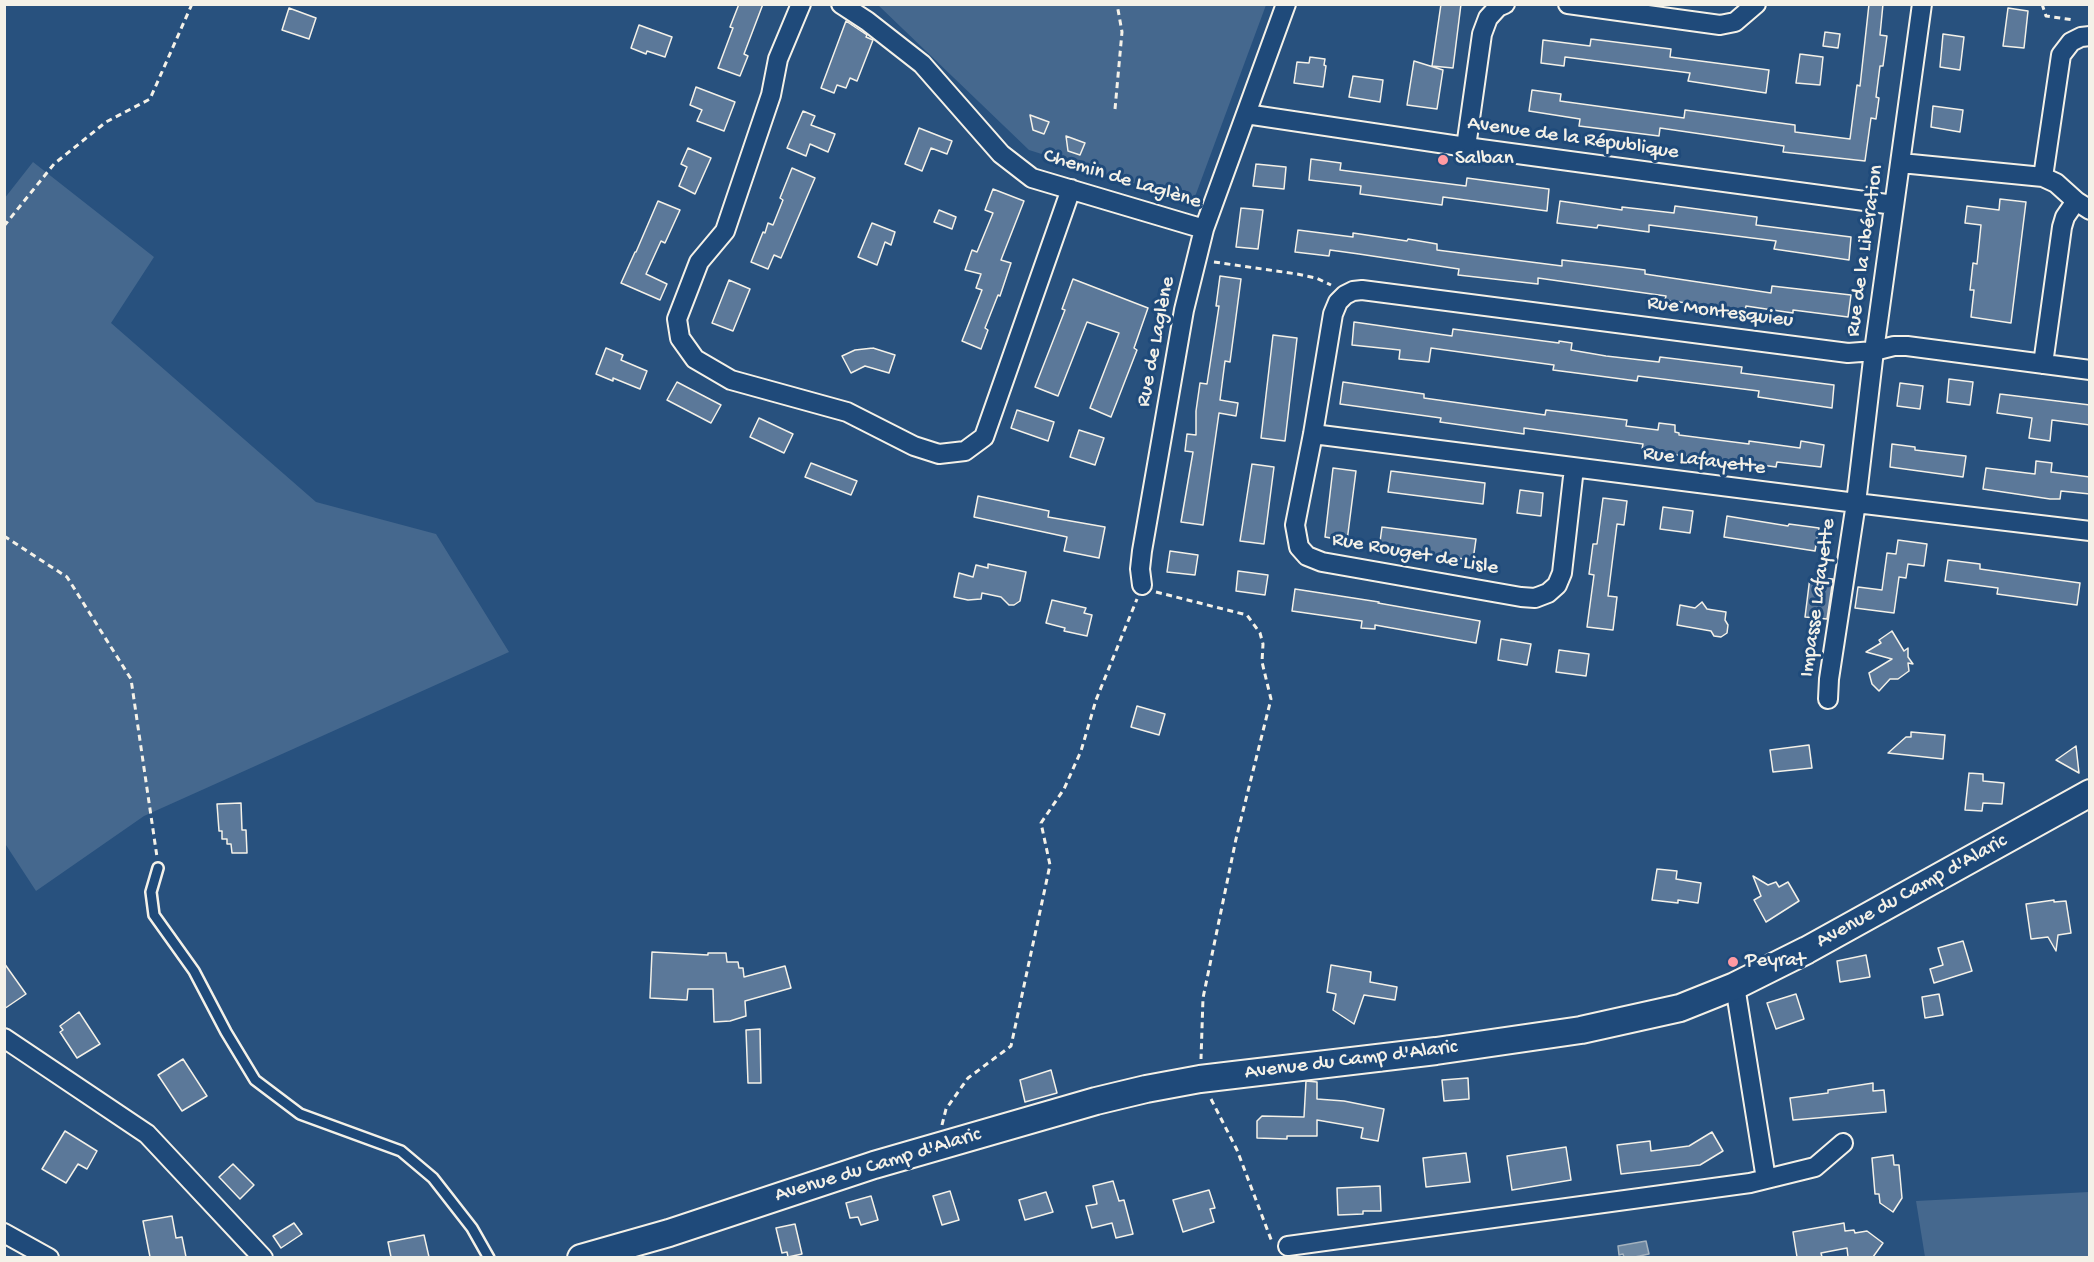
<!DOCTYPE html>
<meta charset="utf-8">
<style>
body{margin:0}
#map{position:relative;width:2094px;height:1262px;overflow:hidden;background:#28517e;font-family:"Gochi Hand",sans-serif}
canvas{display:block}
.frame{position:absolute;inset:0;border:6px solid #f4f1e8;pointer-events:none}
</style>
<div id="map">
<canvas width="2094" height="1262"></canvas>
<div class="frame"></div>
</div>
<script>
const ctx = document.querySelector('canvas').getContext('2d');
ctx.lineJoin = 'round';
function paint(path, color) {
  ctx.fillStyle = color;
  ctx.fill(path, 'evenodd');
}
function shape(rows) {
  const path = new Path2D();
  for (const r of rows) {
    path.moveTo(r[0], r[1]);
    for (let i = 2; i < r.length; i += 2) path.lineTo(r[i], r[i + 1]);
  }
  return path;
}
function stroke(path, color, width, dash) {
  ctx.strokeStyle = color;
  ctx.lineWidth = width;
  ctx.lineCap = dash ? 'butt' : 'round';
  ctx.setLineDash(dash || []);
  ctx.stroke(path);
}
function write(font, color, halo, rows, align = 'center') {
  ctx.font = font + ' "Gochi Hand",sans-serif';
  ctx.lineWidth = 6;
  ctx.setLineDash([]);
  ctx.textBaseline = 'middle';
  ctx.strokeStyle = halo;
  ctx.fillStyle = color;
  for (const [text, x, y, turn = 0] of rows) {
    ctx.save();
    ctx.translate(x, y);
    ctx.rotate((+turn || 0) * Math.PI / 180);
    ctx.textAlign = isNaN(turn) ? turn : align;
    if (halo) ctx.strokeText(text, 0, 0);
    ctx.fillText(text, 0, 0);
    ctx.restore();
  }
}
paint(shape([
 [878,5,1266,5,1193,202,1029,150],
 [33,162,154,257,111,323,316,502,436,534,509,652,144,816,36,891,4,842,4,199],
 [2089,1192,2089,1257,1925,1257,1916,1201]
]), '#45688e');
const water = shape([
 [1646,1241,1649,1254,1630,1258,1624,1257,1623,1254,1619,1255,1618,1246,1646,1241]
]);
paint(water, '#6e88a2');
stroke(water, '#a4b2be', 1.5);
const building = shape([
 [739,4,763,4,744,54,748,56,740,76,718,68,733,28,730,27,739,4],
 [1441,4,1461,4,1453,68,1432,66,1441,4],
 [1869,4,1883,4,1880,35,1887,36,1883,66,1880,66,1876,97,1879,98,1876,119,1871,118,1865,161,1783,152,1784,146,1660,128,1659,136,1579,126,1580,119,1529,111,1532,90,1561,94,1560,101,1684,118,1685,110,1795,125,1795,132,1850,139,1857,85,1860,86,1869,4],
 [289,8,316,18,309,39,282,30,289,8],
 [2008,8,2028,11,2024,48,2003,46,2008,8],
 [846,21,867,35,866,37,873,40,857,81,850,78,846,88,837,85,834,93,821,88,846,21],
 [639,25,672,37,665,57,647,51,646,54,631,48,639,25],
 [1825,32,1840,34,1838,48,1823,46,1825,32],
 [1943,34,1964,37,1960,70,1940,67,1943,34],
 [1591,39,1671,49,1670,57,1769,70,1766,93,1688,81,1690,73,1565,57,1564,66,1541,63,1543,40,1590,46,1591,39],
 [1800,54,1823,57,1820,85,1796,83,1800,54],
 [1310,57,1325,59,1324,65,1326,66,1323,87,1294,83,1297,62,1309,63,1310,57],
 [1414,61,1443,70,1437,109,1407,105,1414,61],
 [1353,76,1383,80,1380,102,1349,97,1353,76],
 [696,87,735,102,724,131,697,121,702,110,690,105,696,87],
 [1933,106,1963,110,1960,132,1931,127,1933,106],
 [803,111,815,116,811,125,835,134,828,152,810,144,806,156,787,148,803,111],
 [1030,115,1049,122,1044,134,1033,130,1030,115],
 [919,128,952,141,947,154,931,148,922,171,905,164,919,128],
 [1066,136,1085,143,1080,155,1068,151,1066,136],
 [688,148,711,158,695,194,679,186,687,167,681,164,688,148],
 [1311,159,1341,163,1340,170,1466,186,1467,178,1549,189,1547,211,1443,197,1442,205,1360,194,1361,186,1309,180,1311,159],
 [1256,164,1286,167,1284,189,1253,186,1256,164],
 [792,168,815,178,781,258,774,255,768,269,751,262,763,232,765,233,768,223,773,225,783,200,780,198,792,168],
 [993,189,1024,201,1001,260,1011,263,1000,296,998,295,985,328,988,330,981,349,962,341,982,290,976,288,981,274,965,270,972,250,977,252,993,213,985,210,993,189],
 [2000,199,2026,202,2011,323,1971,317,1974,290,1970,290,1973,263,1977,264,1981,225,1965,223,1967,206,1999,210,2000,199],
 [658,201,680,210,665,243,661,241,646,274,667,284,660,300,621,283,635,252,636,252,658,201],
 [1560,201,1622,210,1622,207,1674,213,1675,206,1757,217,1756,225,1851,237,1849,260,1774,249,1776,241,1649,225,1649,232,1598,225,1597,228,1557,223,1560,201],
 [1241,208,1263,210,1258,249,1236,247,1241,208],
 [939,210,956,217,952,229,934,222,939,210],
 [872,223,895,232,891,245,885,242,877,265,858,257,872,223],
 [1298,230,1353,237,1353,233,1407,241,1408,239,1437,244,1437,250,1562,266,1562,260,1613,266,1645,270,1645,274,1771,293,1772,286,1851,295,1848,317,1793,310,1793,313,1746,306,1745,311,1665,300,1666,296,1538,278,1538,284,1458,275,1459,269,1359,254,1330,250,1329,256,1295,252,1298,230],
 [1220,276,1241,279,1230,362,1225,361,1220,400,1238,403,1236,416,1219,413,1203,525,1181,522,1193,452,1185,451,1187,434,1196,435,1196,411,1200,383,1207,384,1219,306,1216,306,1220,276],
 [1073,279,1148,308,1134,348,1137,350,1111,417,1090,408,1119,333,1087,322,1058,396,1035,387,1065,310,1062,309,1073,279],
 [729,280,750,289,733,331,712,323,729,280],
 [1354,322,1452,336,1453,329,1559,343,1559,341,1572,343,1571,350,1606,356,1659,362,1660,357,1742,367,1741,373,1834,385,1832,408,1758,397,1759,391,1638,376,1637,381,1584,374,1553,370,1554,365,1431,348,1429,362,1399,359,1400,350,1352,345,1354,322],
 [1273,335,1297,338,1285,441,1261,438,1273,335],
 [606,348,623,355,621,360,647,371,640,389,613,378,613,381,596,374,606,348],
 [873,348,895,355,889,373,865,366,851,373,842,356,855,350,873,348],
 [1949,379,1973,382,1970,405,1947,402,1949,379],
 [677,382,721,405,711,423,667,400,677,382],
 [1343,382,1424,394,1424,398,1545,415,1546,410,1627,420,1626,426,1658,430,1659,423,1675,425,1675,432,1679,433,1679,435,1749,444,1749,441,1800,448,1801,441,1824,445,1821,467,1777,462,1776,467,1725,460,1725,463,1642,449,1643,444,1524,428,1524,434,1440,422,1441,418,1340,404,1343,382],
 [1900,383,1923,386,1920,409,1897,406,1900,383],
 [2000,394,2090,405,2090,425,2052,420,2050,441,2029,438,2032,418,1997,413,2000,394],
 [1017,410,1054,422,1048,441,1011,428,1017,410],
 [759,418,793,434,784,453,750,437,759,418],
 [1079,430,1104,438,1095,465,1070,457,1079,430],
 [1892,444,1915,447,1915,450,1966,456,1963,477,1890,467,1892,444],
 [2036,461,2052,463,2051,472,2090,477,2090,494,2061,491,2060,499,2050,499,1983,489,1986,468,2035,474,2036,461],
 [811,463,857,481,851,495,805,477,811,463],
 [1252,464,1274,467,1264,544,1240,541,1252,464],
 [1333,468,1356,471,1347,541,1325,537,1333,468],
 [1391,471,1485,483,1483,504,1388,492,1391,471],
 [1520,490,1543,493,1541,516,1517,513,1520,490],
 [978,496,1049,511,1048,517,1105,527,1099,558,1064,551,1067,537,974,517,978,496],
 [1603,498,1627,501,1624,525,1617,524,1608,596,1617,597,1613,630,1587,627,1594,575,1589,574,1593,544,1597,544,1603,498],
 [1663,507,1693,511,1690,533,1660,529,1663,507],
 [1727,516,1788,526,1789,524,1819,528,1815,551,1724,537,1727,516],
 [1382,527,1476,539,1473,560,1379,549,1382,527],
 [1898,540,1927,544,1924,566,1908,564,1906,578,1899,577,1894,613,1855,608,1858,587,1882,590,1887,553,1896,554,1898,540],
 [1170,551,1198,555,1195,575,1167,572,1170,551],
 [1948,560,1980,564,1980,569,2080,583,2077,605,1997,594,1998,588,1945,581,1948,560],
 [988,564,1026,572,1020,601,1014,605,1009,605,1001,597,982,593,981,599,968,600,954,597,959,573,973,577,976,565,988,568,988,564],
 [1238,571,1268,575,1265,595,1236,591,1238,571],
 [1810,577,1833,579,1827,619,1805,617,1810,577],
 [1295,589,1379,602,1378,603,1480,621,1476,643,1375,625,1375,629,1361,628,1362,621,1292,611,1295,589],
 [1052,600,1086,608,1084,613,1092,615,1087,636,1064,631,1065,628,1046,623,1052,600],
 [1702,602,1707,609,1726,612,1725,620,1728,625,1727,633,1721,637,1714,636,1711,631,1677,625,1680,605,1695,608,1702,602],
 [1892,631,1904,651,1908,648,1908,657,1913,664,1908,663,1909,671,1898,679,1890,679,1879,691,1872,684,1869,673,1892,659,1866,652,1881,643,1879,640,1892,631],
 [1501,639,1531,644,1527,665,1498,660,1501,639],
 [1559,650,1589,654,1586,676,1556,672,1559,650],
 [1137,706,1165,714,1159,735,1131,727,1137,706],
 [1911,732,1945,735,1943,759,1888,753,1906,737,1911,737,1911,732],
 [1809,745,1812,768,1773,772,1770,750,1809,745],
 [2076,746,2079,773,2056,760,2076,746],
 [1969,773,1983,774,1983,781,2004,783,2002,804,1983,803,1982,811,1965,810,1969,773],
 [241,803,242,830,246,830,247,853,232,853,231,844,227,844,227,839,222,839,222,831,219,831,217,804,241,803],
 [1657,869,1677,871,1676,879,1701,883,1698,903,1678,900,1678,903,1652,900,1657,869],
 [1753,876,1768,885,1776,882,1779,887,1788,882,1799,901,1766,922,1754,900,1761,896,1753,876],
 [2054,900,2054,902,2066,901,2071,933,2058,935,2056,951,2048,937,2031,939,2026,904,2054,900],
 [1963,941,1972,971,1934,983,1930,969,1943,965,1938,948,1963,941],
 [652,952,708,955,708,953,726,953,727,962,738,962,739,968,743,968,744,977,785,966,791,988,745,1001,746,1016,730,1021,714,1022,713,989,688,989,687,1000,650,998,652,952],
 [1866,955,1870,977,1840,982,1837,961,1866,955],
 [4,963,26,994,4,1009,4,963],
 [1331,965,1371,972,1370,982,1397,987,1395,1000,1364,995,1354,1024,1333,1010,1336,994,1327,992,1331,965],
 [1796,994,1804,1019,1776,1029,1767,1003,1796,994],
 [1939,994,1943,1015,1925,1018,1922,997,1939,994],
 [79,1012,100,1044,77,1058,60,1032,63,1030,60,1026,79,1012],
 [760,1029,761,1083,748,1083,746,1030,760,1029],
 [183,1059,207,1096,182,1111,158,1075,183,1059],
 [1051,1070,1057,1093,1025,1102,1020,1080,1051,1070],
 [1468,1078,1469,1099,1444,1101,1442,1080,1468,1078],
 [1306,1081,1317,1082,1317,1099,1344,1101,1384,1109,1378,1141,1361,1138,1363,1128,1317,1120,1317,1136,1287,1136,1287,1139,1257,1138,1257,1121,1262,1116,1304,1117,1306,1081],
 [1873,1083,1873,1091,1884,1090,1886,1112,1793,1120,1790,1098,1828,1093,1828,1090,1873,1083],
 [65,1131,97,1151,87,1169,78,1164,66,1183,42,1169,65,1131],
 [1712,1132,1723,1151,1700,1165,1621,1174,1617,1145,1650,1141,1651,1151,1689,1146,1712,1132],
 [1566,1147,1571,1180,1512,1190,1507,1156,1566,1147],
 [1466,1153,1470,1182,1426,1187,1423,1158,1466,1153],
 [1893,1155,1894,1165,1899,1165,1902,1198,1893,1212,1880,1203,1879,1194,1875,1194,1872,1158,1893,1155],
 [233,1164,254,1185,240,1199,219,1177,233,1164],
 [1113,1181,1119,1201,1124,1200,1133,1234,1116,1238,1112,1223,1092,1228,1086,1206,1097,1204,1093,1186,1113,1181],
 [1380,1186,1381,1211,1363,1211,1363,1214,1338,1215,1337,1188,1380,1186],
 [1209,1190,1215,1208,1210,1209,1214,1222,1183,1232,1173,1200,1209,1190],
 [950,1191,959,1220,942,1225,933,1196,950,1191],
 [1046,1192,1053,1212,1025,1220,1019,1200,1046,1192],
 [871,1196,878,1220,861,1225,858,1217,850,1218,846,1203,871,1196],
 [172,1216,176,1238,182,1237,186,1257,150,1257,143,1221,172,1216],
 [294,1223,302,1234,281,1248,273,1236,294,1223],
 [1844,1223,1845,1231,1854,1230,1855,1233,1867,1231,1883,1243,1873,1257,1848,1257,1847,1248,1821,1253,1822,1257,1797,1257,1793,1232,1844,1223],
 [795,1224,802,1254,788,1257,787,1252,782,1253,776,1228,795,1224],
 [424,1235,429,1257,391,1257,388,1242,424,1235]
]);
paint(building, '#5b7899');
stroke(building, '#f4f1e8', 1.5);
const lane = shape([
 [158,868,151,892,154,915,194,971,226,1032,255,1080,300,1114,401,1151,433,1178,472,1228,489,1258]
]);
const street = shape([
 [801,4,778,59,771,95,725,231,699,262,677,319,680,338,695,359,731,380,847,412,914,446,939,454,965,451,984,437,1071,189],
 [841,4,867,21,922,64,1001,154,1032,178,1204,229],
 [1568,4,1720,25,1735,22,1756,4],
 [1246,114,1466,147,1894,205],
 [1466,147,1482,34,1488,18,1498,7,1505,4],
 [1901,163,2043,177,2056,183,2076,201,2090,210],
 [2043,177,2061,55,2071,42,2081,37,2090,36],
 [2043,364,2062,227,2065,217,2076,201],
 [1313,434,1856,503,2090,531],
 [1574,468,1562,573,1557,585,1548,593,1535,598,1521,597,1322,562,1307,556,1299,547,1295,525,1313,434,1333,314,1338,302,1345,295,1353,291,1362,290,1848,353,1874,351,1894,346,1907,346,2090,370],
 [1142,585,1140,569,1142,551,1184,310,1204,229,1286,4],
 [1828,699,1829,679,1856,503,1874,351,1922,4],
 [1735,986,1766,1179],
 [4,1038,147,1134,263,1258],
 [4,1233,49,1258],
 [1288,1246,1750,1183,1815,1167,1843,1143]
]);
const secondary = shape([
 [581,1258,669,1233,874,1165,1096,1101,1146,1089,1200,1079,1436,1051,1581,1030,1680,1008,1735,986,1807,950,2090,793]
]);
stroke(lane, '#f4f1e8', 14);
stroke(street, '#f4f1e8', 22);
stroke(secondary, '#f4f1e8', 30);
stroke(shape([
 [2042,4,2046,16,2074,20],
 [1115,109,1122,32,1117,4],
 [4,226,54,164,106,122,150,99,192,4],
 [1214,262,1297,274,1316,278,1331,285],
 [4,536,67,577,131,679,157,857],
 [1156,592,1247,615,1260,633,1263,644,1262,662,1271,699,1236,839,1203,998,1201,1059],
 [1211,1099,1237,1150,1272,1242],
 [942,1125,946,1109,968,1078,1011,1046,1050,865,1041,823,1064,789,1081,751,1096,700,1137,599]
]), '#f4f1e8', 3, [6, 4.5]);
stroke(lane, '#1f4a7a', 9);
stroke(street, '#1f4a7a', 18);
stroke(secondary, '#1f4a7a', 26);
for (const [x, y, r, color] of [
 [1443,160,6,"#ff9aa2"],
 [1733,962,6,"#ff9aa2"]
]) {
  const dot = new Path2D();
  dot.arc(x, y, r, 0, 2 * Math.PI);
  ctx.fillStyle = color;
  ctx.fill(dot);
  stroke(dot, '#1f4a7a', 2);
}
write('21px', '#f4f1e8', '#1f4a7a', [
 ["Avenue de la République",1573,139,8],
 ["Chemin de Laglène",1122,180,17],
 ["Rue de la Libération",1866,251,-82],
 ["Rue Montesquieu",1720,313,7],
 ["Rue de Laglène",1157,342,-79],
 ["Rue Lafayette",1704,462,7],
 ["Rue Rouget de Lisle",1415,555,10],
 ["Impasse Lafayette",1819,598,-82],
 ["Avenue du Camp d'Alaric",1912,892,-29],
 ["Avenue du Camp d'Alaric",1351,1061,-7],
 ["Avenue du Camp d'Alaric",878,1166,-17]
]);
write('21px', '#f4f1e8', '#1f4a7a', [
 ["Salban",1455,160],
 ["Peyrat",1745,962]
], 'left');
</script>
